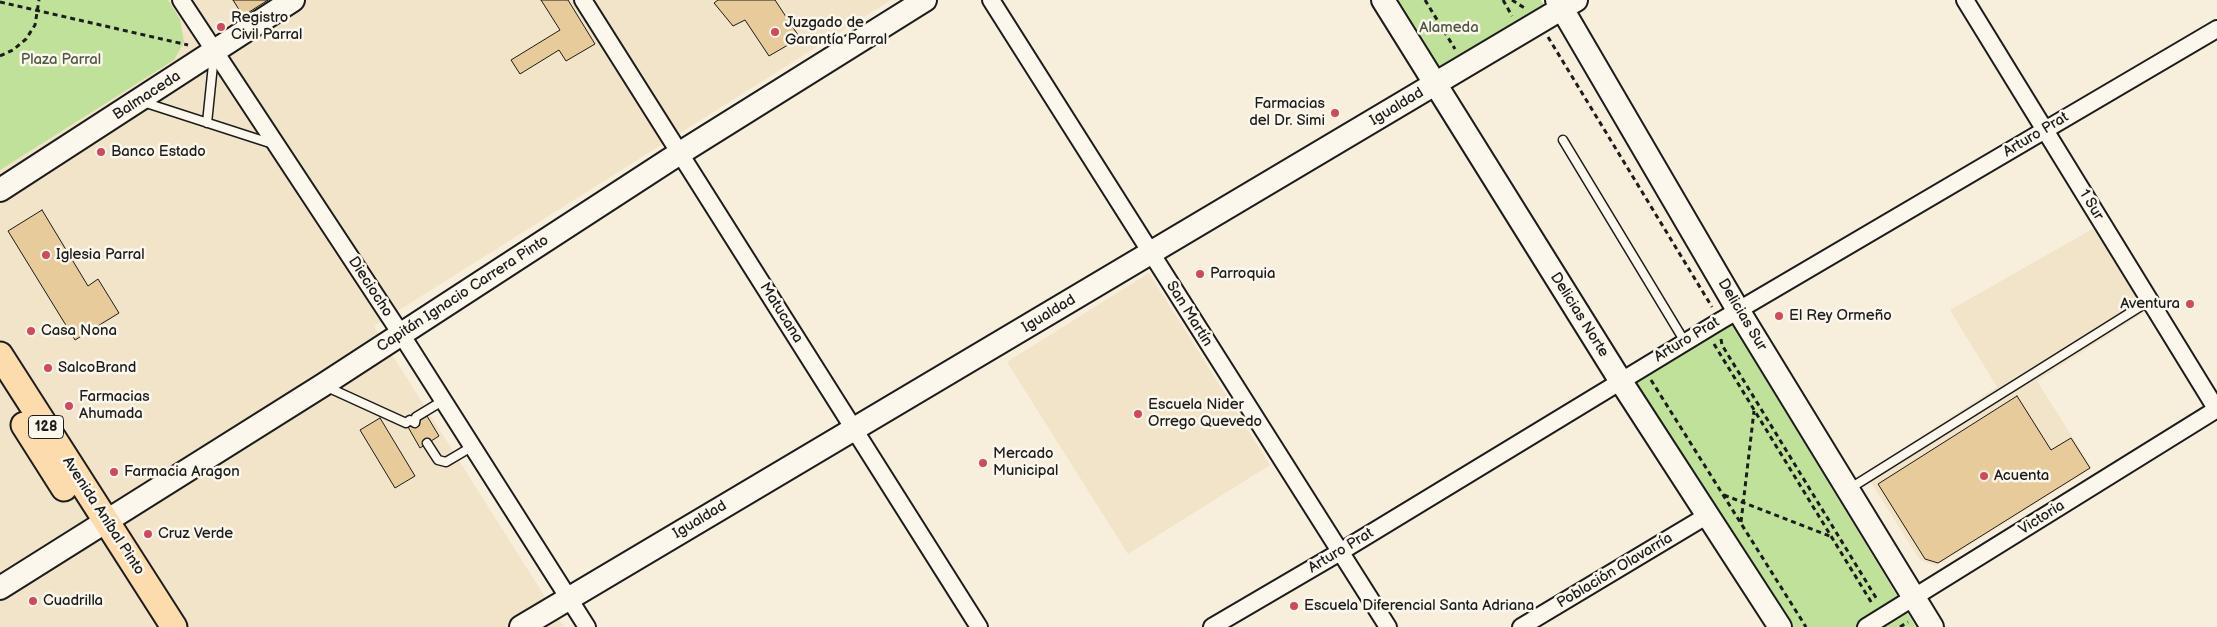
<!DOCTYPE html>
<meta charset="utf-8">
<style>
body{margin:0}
canvas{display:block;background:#f7eedc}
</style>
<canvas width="2217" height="627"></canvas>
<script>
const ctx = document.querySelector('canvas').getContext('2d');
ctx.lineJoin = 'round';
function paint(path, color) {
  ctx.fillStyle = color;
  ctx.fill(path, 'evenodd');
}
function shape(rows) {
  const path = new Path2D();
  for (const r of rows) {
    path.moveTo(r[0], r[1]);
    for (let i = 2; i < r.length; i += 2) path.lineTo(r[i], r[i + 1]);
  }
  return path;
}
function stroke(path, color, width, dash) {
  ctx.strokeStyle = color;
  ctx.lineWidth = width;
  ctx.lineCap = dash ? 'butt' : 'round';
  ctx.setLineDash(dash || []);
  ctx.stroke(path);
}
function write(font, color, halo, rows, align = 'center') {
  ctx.font = font + ' "Balsamiq Sans",sans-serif';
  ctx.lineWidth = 5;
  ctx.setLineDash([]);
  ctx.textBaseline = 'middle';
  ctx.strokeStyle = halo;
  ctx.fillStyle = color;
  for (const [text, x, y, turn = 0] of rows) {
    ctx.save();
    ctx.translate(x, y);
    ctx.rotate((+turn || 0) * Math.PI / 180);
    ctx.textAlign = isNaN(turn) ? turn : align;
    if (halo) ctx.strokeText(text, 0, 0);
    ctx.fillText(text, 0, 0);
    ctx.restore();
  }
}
paint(shape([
 [0,0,891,0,374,326,564,627,0,627],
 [2096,227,2148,310,2037,381,2092,468,1936,566,1920,560,1865,473,1997,387,1950,310],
 [1149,273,1270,465,1128,554,1007,362]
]), '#f2e4c8');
paint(shape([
 [0,0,168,0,180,19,184,42,174,60,0,170],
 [1397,0,1541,0,1545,6,1439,67],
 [1732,324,1916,627,1790,627,1635,380]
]), '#c0e19a');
const building = shape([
 [233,0,268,0,243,16,233,0],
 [541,0,568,0,595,44,566,61,559,50,520,74,511,60,560,30,541,0],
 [718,0,775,0,800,38,769,56,745,20,733,26,714,3,718,0],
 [42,210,88,286,98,279,119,313,75,340,8,231,42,210],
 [2017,396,2051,450,2071,438,2090,468,1938,563,1925,559,1878,484,2017,396],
 [427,416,439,436,420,448,408,427,427,416],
 [380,418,415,476,395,488,360,430,380,418]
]);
paint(building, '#e7cb9b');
stroke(building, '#1c1c1c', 1);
const lane = shape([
 [143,102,273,144],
 [207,123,214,55],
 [1563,140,1685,342],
 [327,387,406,423,410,420,415,423,416,417,444,400],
 [427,443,438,460,446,462,473,446],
 [1849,489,2149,301]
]);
const street = shape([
 [181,0,401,334,587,627],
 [583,0,979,627],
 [991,0,1388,627],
 [1965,0,2217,410],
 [1212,627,1340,552,1720,321,2217,29],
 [1521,627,1708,515],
 [1866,627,2217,409]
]);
const secondary = shape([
 [1383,0,1620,380,1780,627],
 [1557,0,1738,310,1932,627],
 [0,190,293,0],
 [0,588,323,385,669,160,925,0],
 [521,627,1576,0]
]);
const primary = shape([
 [0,355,174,627],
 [24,425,64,488]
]);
stroke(lane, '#1c1c1c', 11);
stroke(street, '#1c1c1c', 20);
stroke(secondary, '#1c1c1c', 26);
stroke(primary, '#1c1c1c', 29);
stroke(shape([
 [1425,0,1455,49],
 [1503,0,1512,16],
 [1512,0,1526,9],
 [0,2,188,45],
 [1548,37,1712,307],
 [0,56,13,50,26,39,35,25,39,0],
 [1721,339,1722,345,1878,601],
 [1714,344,1873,605],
 [1651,380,1806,627],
 [1724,495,1832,537],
 [1741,522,1754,411],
 [1900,627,1908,622]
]), '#1c1c1c', 3, [5, 4]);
stroke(lane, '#fbf7ec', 8);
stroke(street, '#fbf7ec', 16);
stroke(secondary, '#fbf7ec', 22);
stroke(primary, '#fcdcac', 25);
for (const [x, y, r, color] of [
 [221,27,5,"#d1495b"],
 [775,32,5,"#d1495b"],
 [1335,113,5,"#d1495b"],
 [101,152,5,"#d1495b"],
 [46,255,5,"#d1495b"],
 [1200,274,5,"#d1495b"],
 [2190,304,5,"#d1495b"],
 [1779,316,5,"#d1495b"],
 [31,331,5,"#d1495b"],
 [48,368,5,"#d1495b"],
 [69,406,5,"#d1495b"],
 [1138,414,5,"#d1495b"],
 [983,463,5,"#d1495b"],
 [114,472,5,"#d1495b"],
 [1984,476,5,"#d1495b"],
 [148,534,5,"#d1495b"],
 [33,601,5,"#d1495b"],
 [1294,606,5,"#d1495b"]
]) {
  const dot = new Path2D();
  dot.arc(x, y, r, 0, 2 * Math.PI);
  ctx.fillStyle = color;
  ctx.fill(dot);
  stroke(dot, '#fbf7ec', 2);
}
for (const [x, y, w] of [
 [46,427,35]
]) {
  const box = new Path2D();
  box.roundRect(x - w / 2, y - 11.5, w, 23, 4);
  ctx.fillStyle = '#fbf7ec';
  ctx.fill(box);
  stroke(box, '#1c1c1c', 1);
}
write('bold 14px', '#1c1c1c', null, [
 ["128",46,427]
]);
write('15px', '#1c1c1c', '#fbf7ec', [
 ["Registro",231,18],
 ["Civil Parral",231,35],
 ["Juzgado de",785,23],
 ["Garantía Parral",785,40],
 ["Farmacias",1325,104,"right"],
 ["del Dr. Simi",1325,121,"right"],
 ["Banco Estado",111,152],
 ["Iglesia Parral",56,255],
 ["Parroquia",1210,274],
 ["Aventura",2180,304,"right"],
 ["El Rey Ormeño",1789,316],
 ["Casa Nona",41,331],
 ["SalcoBrand",58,368],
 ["Farmacias",79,397],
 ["Ahumada",79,414],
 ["Escuela Nider",1148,405],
 ["Orrego Quevedo",1148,422],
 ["Mercado",993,454],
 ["Municipal",993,471],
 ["Farmacia Aragon",124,472],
 ["Acuenta",1994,476],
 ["Cruz Verde",158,534],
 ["Cuadrilla",43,601],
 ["Escuela Diferencial Santa Adriana",1304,606]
], 'left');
write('15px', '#4d5742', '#fbf7ec', [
 ["Alameda",1449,28],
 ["Plaza Parral",61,60]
]);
write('15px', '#1c1c1c', '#fbf7ec', [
 ["Balmaceda",147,96,-33],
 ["Igualdad",1397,107,-31],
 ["Arturo Prat",2036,135,-31],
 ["1 Sur",2091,205,59],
 ["Dieciocho",370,287,57],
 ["Capitán Ignacio Carrera Pinto",463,294,-33],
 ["Matucana",781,313,58],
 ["Igualdad",1049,314,-31],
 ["San Martín",1189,314,58],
 ["Delicias Norte",1579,315,58],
 ["Delicias Sur",1742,315,59],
 ["Arturo Prat",1687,340,-31],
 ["Avenida Aníbal Pinto",103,516,57],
 ["Victoria",2042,518,-32],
 ["Igualdad",700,520,-31],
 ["Arturo Prat",1341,551,-31],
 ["Población Olavarría",1615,571,-31]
]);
</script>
